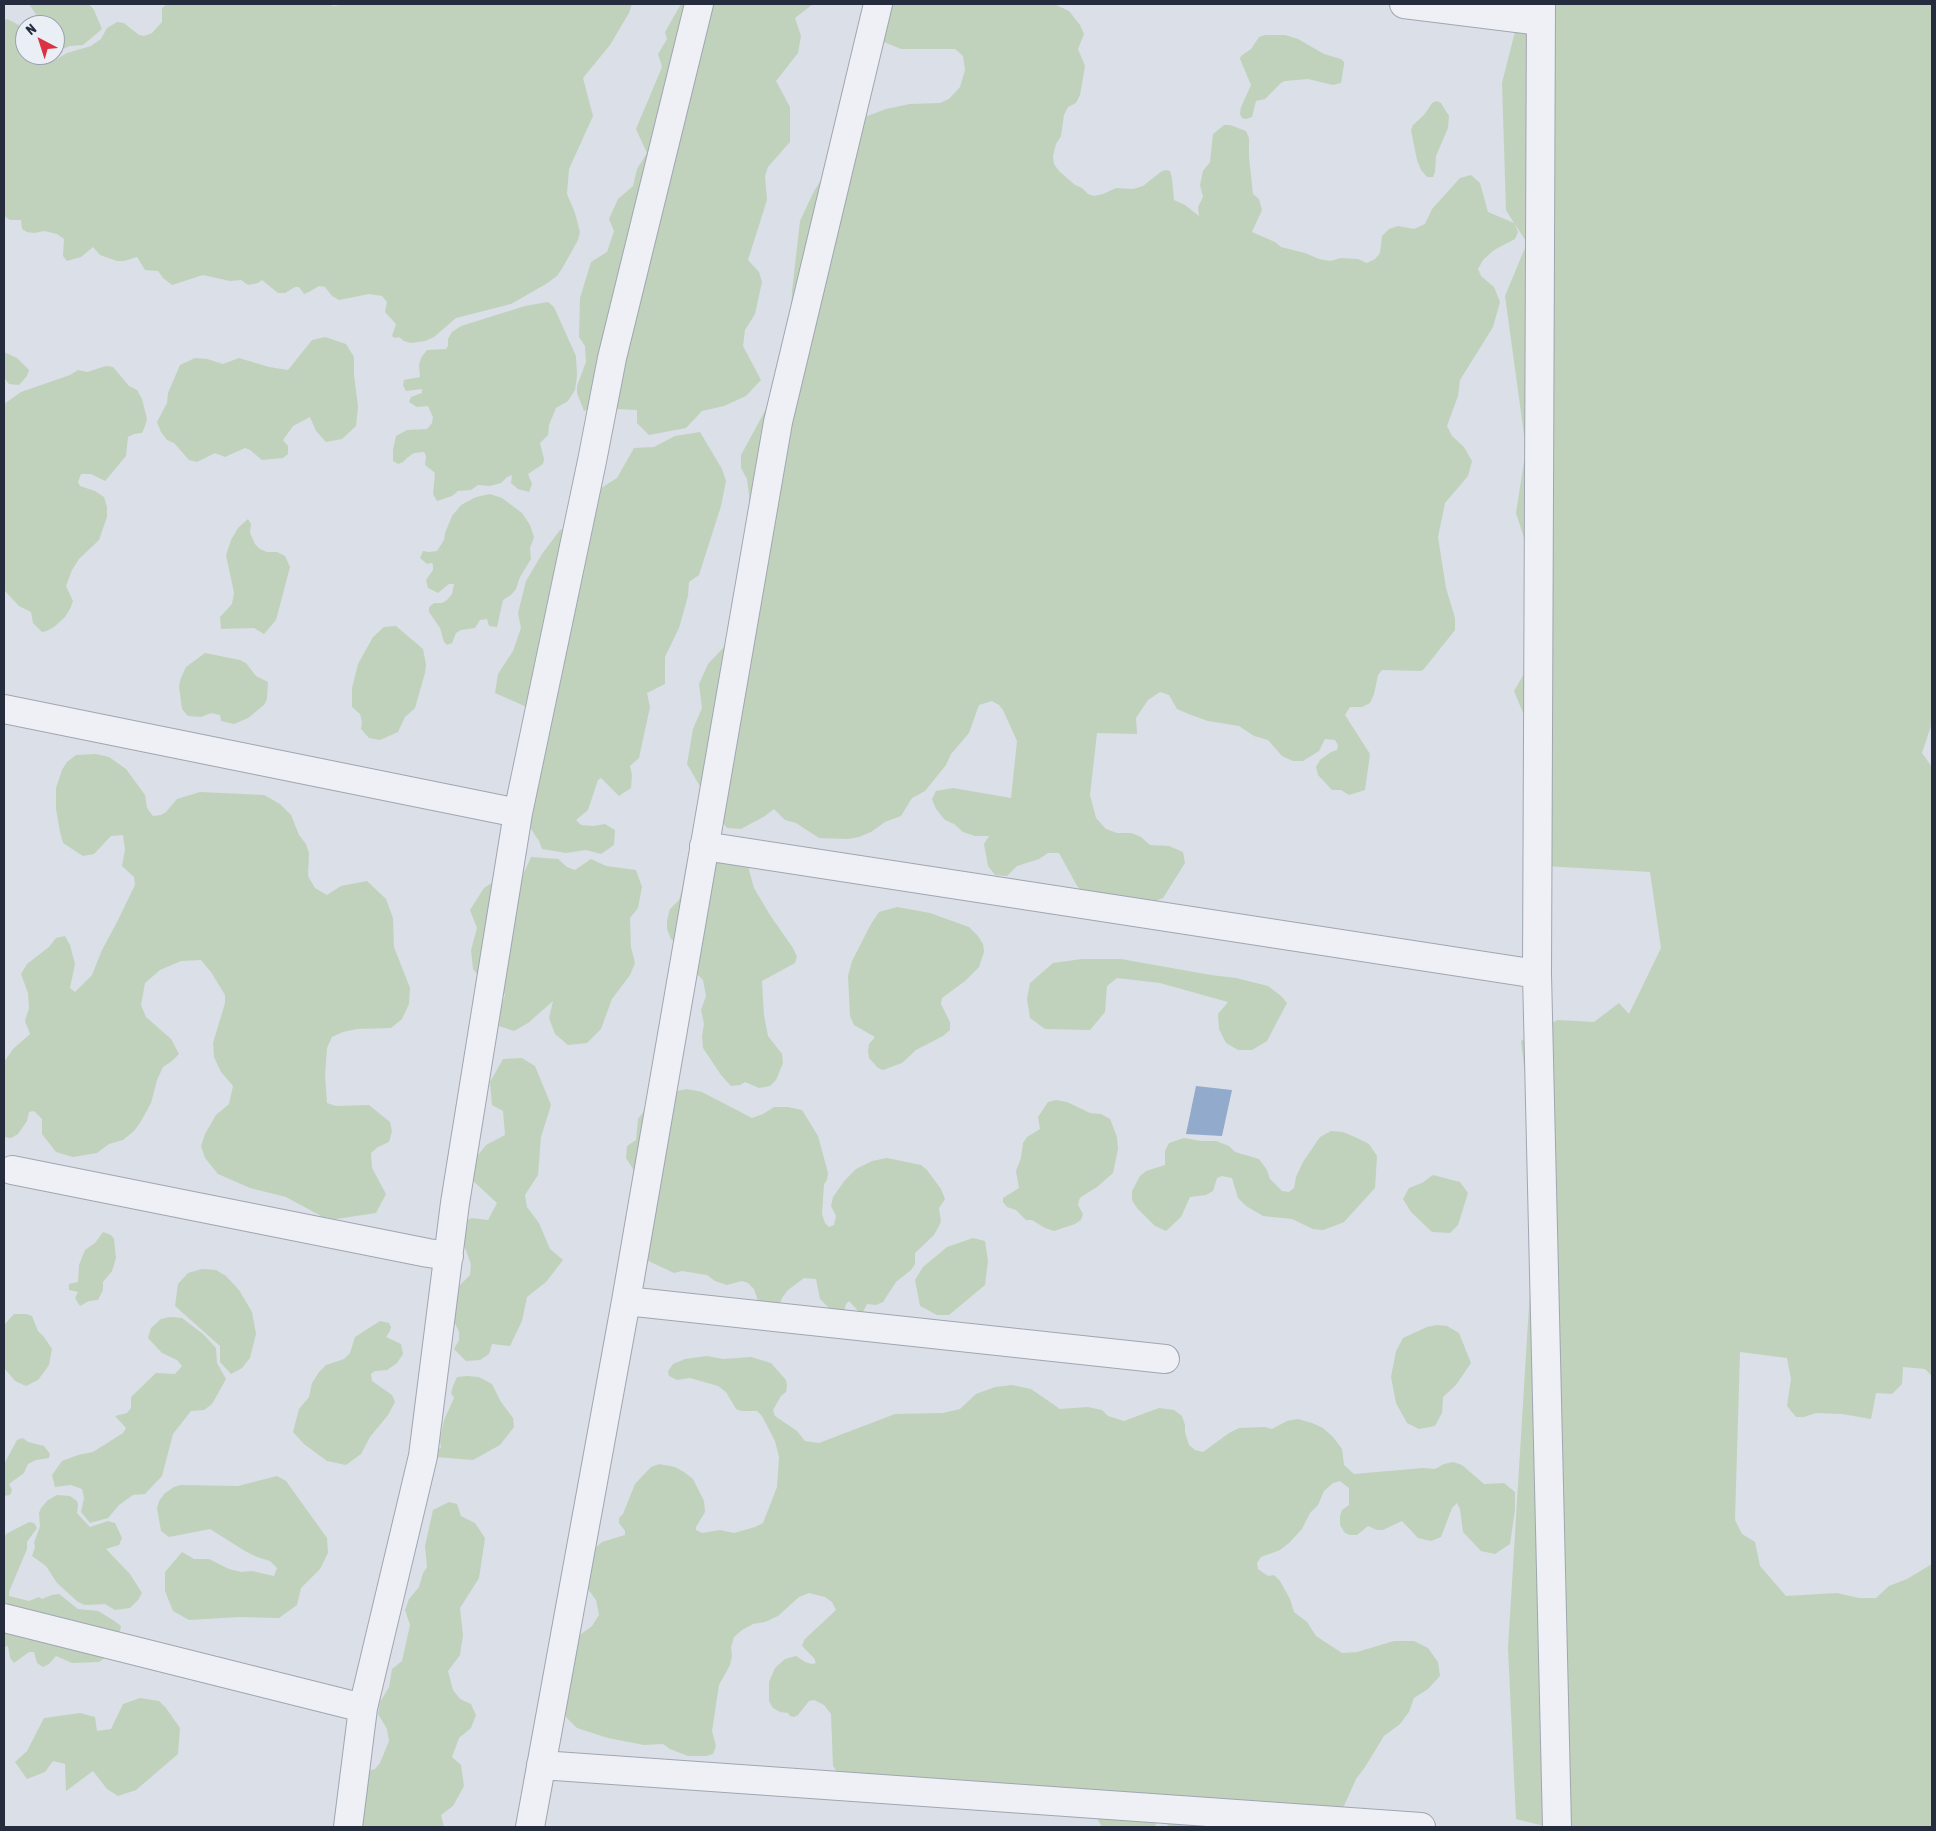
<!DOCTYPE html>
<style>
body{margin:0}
#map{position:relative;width:1936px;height:1831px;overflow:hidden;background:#dbdfe7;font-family:"Asap Condensed",sans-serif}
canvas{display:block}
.frame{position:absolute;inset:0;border:5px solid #242c3e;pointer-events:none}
.north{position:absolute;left:15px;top:15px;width:50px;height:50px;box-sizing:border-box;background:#eaeef5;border:1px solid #9ba0ac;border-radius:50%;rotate:320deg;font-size:14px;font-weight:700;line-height:20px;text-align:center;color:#242c3e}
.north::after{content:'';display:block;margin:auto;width:18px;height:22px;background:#da3242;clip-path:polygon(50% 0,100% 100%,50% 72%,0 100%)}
</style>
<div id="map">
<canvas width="1936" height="1831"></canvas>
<div class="frame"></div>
<div class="north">N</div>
</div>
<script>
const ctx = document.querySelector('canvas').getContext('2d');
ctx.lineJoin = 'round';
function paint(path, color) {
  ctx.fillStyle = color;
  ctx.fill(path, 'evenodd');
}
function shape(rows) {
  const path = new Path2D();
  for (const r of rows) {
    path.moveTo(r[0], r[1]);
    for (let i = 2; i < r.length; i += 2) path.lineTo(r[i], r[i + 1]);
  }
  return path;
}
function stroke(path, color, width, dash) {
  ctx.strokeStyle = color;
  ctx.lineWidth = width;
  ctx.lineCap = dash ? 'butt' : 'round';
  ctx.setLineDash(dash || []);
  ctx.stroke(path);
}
paint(shape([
 [29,4,89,4,94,10,102,29,83,45,70,46,55,52,55,25,43,25],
 [167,4,331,4,333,6,346,4,632,4,629,13,610,45,583,78,593,116,569,169,567,194,575,213,580,232,578,240,563,267,557,276,546,284,511,304,456,318,434,337,425,341,411,343,404,341,399,337,395,338,392,336,396,324,385,312,387,302,382,296,369,294,339,300,332,296,325,287,319,286,309,292,304,294,299,287,295,287,285,293,278,293,262,280,258,283,248,285,241,280,230,281,203,275,172,285,163,278,158,271,145,270,137,257,124,261,117,261,100,255,93,247,81,257,67,261,63,256,64,239,57,234,44,231,34,233,27,232,22,229,21,220,10,220,4,216,4,20,7,19,25,28,25,55,41,55,43,61,53,61,67,53,91,46,101,39,107,28,117,22,124,23,139,35,144,36,152,33,162,22,162,8],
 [681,4,813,4,795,18,801,36,798,53,776,81,790,107,790,142,768,167,765,176,767,200,748,260,759,272,762,282,755,314,745,330,743,346,761,380,746,396,724,406,702,411,686,428,649,435,637,423,637,410,616,409,612,398,584,411,577,393,577,386,586,362,585,346,579,337,580,298,591,262,607,252,614,231,609,219,618,199,633,186,637,169,647,153,636,129,662,67,658,54,667,39,665,32],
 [869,4,1054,4,1069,11,1080,25,1084,34,1078,49,1085,66,1080,95,1076,103,1068,107,1064,115,1061,136,1056,144,1053,156,1054,164,1059,171,1075,185,1082,188,1088,194,1094,196,1103,194,1116,188,1133,189,1143,186,1162,171,1166,170,1170,171,1172,178,1174,200,1185,205,1199,216,1198,207,1203,197,1200,185,1203,171,1210,162,1213,134,1224,125,1230,125,1246,131,1249,138,1249,157,1253,194,1259,199,1262,210,1252,232,1275,242,1281,247,1305,253,1319,259,1330,261,1341,258,1358,259,1367,263,1375,259,1380,253,1382,236,1389,229,1398,226,1414,229,1425,224,1432,209,1460,178,1471,175,1480,183,1488,212,1514,223,1506,210,1502,83,1522,4,1932,4,1932,723,1922,753,1932,767,1932,1376,1925,1369,1903,1367,1902,1384,1892,1394,1876,1393,1871,1419,1842,1414,1816,1413,1804,1417,1796,1417,1787,1406,1791,1379,1787,1358,1740,1352,1735,1520,1742,1534,1755,1542,1760,1566,1786,1596,1837,1593,1859,1598,1876,1598,1889,1586,1907,1579,1932,1564,1932,1827,1548,1827,1516,1819,1508,1648,1537,1175,1521,1041,1557,1020,1594,1022,1619,1003,1629,1014,1661,948,1650,872,1544,866,1536,744,1514,691,1552,626,1516,513,1526,449,1505,296,1527,243,1515,224,1518,232,1515,239,1494,250,1483,260,1478,269,1481,276,1494,287,1500,302,1493,327,1460,380,1458,396,1447,426,1452,436,1464,447,1472,461,1468,476,1445,503,1438,537,1446,588,1455,618,1455,630,1424,669,1421,671,1382,670,1378,675,1374,694,1370,703,1362,707,1350,707,1345,715,1370,754,1365,790,1349,795,1341,790,1332,790,1318,775,1316,767,1320,760,1331,752,1337,750,1338,745,1335,740,1325,739,1319,751,1303,761,1293,761,1282,756,1268,740,1254,736,1239,726,1208,721,1191,715,1177,709,1169,695,1160,692,1148,700,1136,718,1137,734,1097,733,1090,795,1096,818,1106,829,1117,833,1131,833,1141,837,1150,845,1169,846,1183,852,1185,863,1163,898,1156,901,1141,899,1094,908,1076,884,1059,853,1048,853,1039,859,1017,866,1007,876,995,875,988,866,984,844,989,836,975,836,963,832,954,824,945,820,936,809,932,799,936,791,953,788,1011,798,1017,741,1003,710,999,705,992,701,979,705,969,733,951,754,946,765,925,791,912,798,901,816,885,822,871,832,859,837,848,839,819,838,796,823,785,820,774,809,765,816,741,829,727,828,716,814,687,764,693,729,702,708,699,684,708,664,737,633,742,584,742,543,750,518,749,495,747,479,741,468,741,455,766,409,781,374,790,339,792,291,800,221,814,191,862,118,886,109,910,104,940,103,949,99,960,87,965,70,963,56,955,49,901,49,884,42,879,32],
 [1265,35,1285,35,1298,39,1324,54,1341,59,1344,62,1344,65,1341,83,1333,85,1308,79,1285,81,1281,83,1265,99,1256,101,1252,117,1246,119,1242,118,1240,114,1241,107,1251,85,1240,59,1241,56,1251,49,1259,37],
 [1437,101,1441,103,1449,116,1448,128,1436,156,1435,172,1433,177,1427,177,1421,170,1417,160,1411,130,1413,125,1424,115,1432,103],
 [548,302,554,307,576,356,577,376,575,390,568,401,556,408,549,425,548,435,540,443,544,459,543,464,528,474,532,484,529,492,518,489,511,483,512,475,507,477,501,483,490,486,478,485,471,490,458,491,452,496,437,501,433,494,435,473,425,465,426,456,424,452,414,453,407,458,403,462,398,464,393,461,393,450,396,436,407,430,427,429,432,423,433,417,428,406,417,407,409,402,411,397,422,393,422,389,406,391,403,385,404,380,420,377,419,365,421,358,427,350,446,349,448,346,448,339,452,332,461,326,525,306],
 [325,337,346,344,354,357,354,375,358,407,356,426,342,439,326,442,316,431,310,417,293,426,283,440,288,446,288,454,283,458,262,460,250,450,245,448,225,457,215,453,197,462,189,460,174,443,167,440,161,432,157,422,167,403,168,393,180,365,195,358,207,359,223,364,239,358,269,367,288,370,312,340],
 [4,352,17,358,29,370,27,376,19,385,9,384,4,378],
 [106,366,113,367,129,386,137,390,142,399,147,419,145,426,142,433,134,434,128,437,126,456,105,481,91,474,81,474,78,482,80,486,95,491,104,497,107,507,107,517,99,540,79,559,72,570,66,586,73,601,70,609,65,617,54,627,47,631,42,632,33,623,31,612,19,606,4,590,4,404,21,392,70,375,78,370,87,372],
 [700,432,722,469,726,481,721,506,699,575,689,582,688,596,679,628,665,657,665,684,647,693,650,707,639,758,630,766,632,775,631,788,619,796,601,778,598,780,588,810,576,820,581,825,593,826,605,824,615,830,614,845,601,854,586,850,566,853,542,849,539,841,515,805,529,708,495,693,498,674,513,651,521,628,518,613,526,581,542,554,560,530,582,522,587,497,617,478,634,448,654,447,675,436],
 [490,494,502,498,522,513,530,525,534,537,530,548,531,559,520,577,516,589,511,595,503,600,497,627,489,626,487,619,480,620,475,628,461,630,456,633,452,643,447,645,444,642,440,628,429,612,429,607,434,603,442,603,447,600,452,594,454,584,449,584,438,593,428,588,426,580,433,570,433,565,432,563,427,564,420,558,423,551,429,552,437,551,444,540,445,533,452,516,461,505,476,497],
 [248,519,251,524,250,533,255,544,260,549,267,552,277,552,285,556,290,567,276,620,264,634,254,628,221,629,220,617,232,604,234,593,226,555,231,540,238,528],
 [396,626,423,649,426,665,425,673,415,708,405,717,398,732,380,740,369,738,361,729,362,722,360,714,352,707,352,688,358,664,373,637,384,627],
 [205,653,240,660,246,663,256,676,268,682,267,699,264,705,248,718,234,724,221,721,220,715,211,713,201,717,188,716,182,709,179,686,181,678,186,667],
 [96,754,109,757,126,769,145,795,147,808,153,816,161,815,166,812,177,799,200,792,264,795,280,804,291,815,299,835,306,844,309,853,308,876,315,888,327,895,341,886,367,881,386,899,393,918,394,947,410,988,409,1004,402,1019,391,1028,357,1029,343,1032,332,1037,327,1048,325,1075,327,1103,336,1106,369,1105,390,1122,392,1131,389,1142,378,1147,371,1153,372,1168,386,1194,376,1213,336,1219,323,1217,286,1197,250,1188,218,1174,205,1158,201,1146,205,1134,216,1115,229,1104,233,1086,221,1072,214,1057,213,1043,225,1003,225,995,211,972,201,960,181,961,160,970,145,983,141,1005,146,1017,171,1039,179,1054,172,1061,163,1067,157,1080,151,1103,140,1123,134,1131,123,1140,109,1144,97,1153,73,1157,56,1152,42,1134,42,1119,34,1111,29,1112,27,1121,18,1134,11,1138,4,1137,4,1062,13,1049,30,1034,25,1021,29,1008,28,993,21,974,27,964,49,947,56,938,65,936,70,945,75,964,70,988,75,992,92,975,102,950,117,922,135,885,134,877,122,866,125,850,123,835,111,836,94,854,83,856,63,843,60,832,56,809,56,788,62,770,67,762,76,755],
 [531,857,558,859,567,867,575,870,591,859,606,866,636,870,642,887,638,908,630,918,631,947,635,963,630,975,612,999,601,1029,587,1043,568,1045,555,1034,549,1018,553,1001,528,1023,514,1031,499,1026,501,1007,505,995,501,987,482,980,473,969,471,950,477,928,470,910,484,888,493,882,509,876,521,879],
 [695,857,748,866,754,888,770,915,793,948,797,957,795,963,762,981,764,1015,768,1036,782,1054,783,1063,776,1080,770,1086,759,1088,745,1082,740,1085,731,1086,721,1075,703,1048,702,1036,704,1024,701,1010,706,996,703,980,695,972,677,943,671,939,667,929,667,920,670,909,679,900,682,890,686,866,689,859],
 [897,907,930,913,969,927,978,936,983,944,984,952,979,967,965,981,942,998,941,1004,950,1022,950,1030,943,1036,916,1050,902,1063,883,1070,878,1068,869,1058,868,1051,869,1044,875,1037,854,1025,850,1016,848,976,852,961,871,924,879,912],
 [1082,959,1121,959,1211,975,1236,978,1268,986,1281,996,1287,1003,1267,1041,1252,1050,1238,1050,1226,1043,1219,1029,1218,1014,1228,1002,1160,983,1117,978,1107,986,1105,1012,1090,1030,1045,1029,1030,1018,1027,999,1030,983,1053,963],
 [522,1058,535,1066,551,1105,541,1137,538,1175,525,1195,527,1207,539,1223,550,1249,563,1260,546,1282,527,1297,522,1321,510,1346,492,1344,489,1354,480,1360,466,1361,454,1349,459,1340,459,1332,454,1321,446,1311,456,1289,470,1275,471,1264,462,1240,462,1222,472,1218,488,1220,497,1203,471,1179,473,1161,486,1145,505,1135,503,1111,492,1105,490,1082,503,1059],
 [687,1089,702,1092,752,1118,763,1114,774,1107,788,1107,802,1110,818,1136,828,1173,827,1180,824,1184,822,1214,825,1223,829,1227,834,1225,836,1216,831,1206,833,1197,845,1180,856,1169,872,1161,887,1158,921,1165,927,1170,941,1189,945,1199,939,1208,941,1222,934,1235,915,1253,915,1264,911,1270,896,1282,883,1302,876,1305,867,1304,863,1312,861,1314,849,1301,846,1304,844,1311,832,1311,820,1299,816,1279,804,1278,788,1290,782,1298,778,1309,759,1304,754,1289,748,1283,742,1281,727,1285,715,1281,707,1275,682,1271,674,1273,640,1257,625,1231,625,1219,635,1181,633,1169,626,1158,627,1146,636,1140,638,1119,647,1107,672,1092],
 [1056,1100,1067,1102,1090,1113,1101,1114,1110,1119,1117,1137,1118,1149,1113,1173,1097,1187,1081,1197,1079,1200,1078,1205,1083,1214,1081,1220,1075,1224,1054,1231,1045,1228,1032,1220,1026,1220,1016,1210,1007,1207,1003,1202,1003,1198,1019,1188,1016,1171,1021,1158,1023,1143,1027,1137,1040,1129,1038,1117,1048,1102],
 [1331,1131,1343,1132,1357,1138,1369,1144,1377,1156,1375,1188,1344,1222,1334,1226,1323,1230,1313,1229,1292,1219,1263,1216,1246,1206,1238,1198,1232,1178,1222,1176,1217,1178,1213,1191,1206,1195,1190,1197,1181,1217,1166,1231,1155,1226,1137,1208,1132,1200,1132,1191,1140,1176,1146,1171,1165,1165,1165,1151,1169,1143,1184,1138,1201,1141,1216,1141,1229,1146,1235,1152,1259,1159,1267,1170,1270,1179,1282,1191,1289,1192,1294,1188,1296,1177,1303,1162,1320,1137],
 [1433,1175,1460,1182,1468,1193,1458,1225,1450,1233,1432,1232,1411,1212,1403,1199,1409,1188,1422,1183],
 [103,1232,111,1235,114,1239,116,1258,112,1271,103,1282,103,1290,98,1300,89,1301,80,1306,75,1298,78,1292,69,1290,69,1284,78,1282,79,1265,85,1250,95,1243],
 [973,1238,985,1241,988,1261,985,1285,949,1315,937,1315,920,1306,915,1280,923,1267,947,1247],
 [202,1269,216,1270,226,1276,239,1290,252,1312,256,1334,250,1358,242,1368,231,1374,220,1362,220,1346,175,1306,178,1284,188,1273],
 [14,1314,26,1314,32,1316,38,1331,44,1337,52,1349,49,1365,44,1372,38,1380,26,1386,15,1381,4,1368,4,1325],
 [170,1317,182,1318,203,1334,216,1348,217,1363,226,1379,212,1404,204,1410,191,1411,173,1434,162,1476,145,1494,133,1495,119,1505,108,1518,90,1523,81,1512,84,1498,82,1489,71,1485,55,1487,52,1475,62,1461,78,1455,93,1452,123,1433,126,1428,115,1416,127,1413,131,1408,131,1397,156,1373,175,1374,182,1366,177,1360,162,1353,148,1338,151,1328,161,1319],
 [380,1321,389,1323,391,1327,390,1331,386,1337,401,1344,403,1354,397,1363,387,1370,375,1371,371,1374,372,1381,392,1395,395,1402,388,1415,370,1437,361,1454,346,1465,327,1461,304,1444,293,1432,299,1409,309,1397,312,1383,319,1372,326,1365,344,1359,350,1353,355,1337],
 [1437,1325,1447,1326,1459,1333,1471,1363,1456,1385,1443,1397,1442,1413,1435,1426,1419,1429,1407,1423,1396,1403,1391,1377,1396,1351,1403,1338,1427,1327],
 [707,1356,723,1359,751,1357,771,1363,786,1380,787,1386,786,1392,781,1396,773,1410,775,1416,797,1431,805,1441,819,1443,895,1414,943,1413,960,1409,976,1394,995,1387,1012,1385,1031,1389,1060,1409,1088,1407,1102,1410,1108,1416,1124,1421,1159,1408,1174,1410,1182,1416,1185,1425,1185,1432,1189,1445,1195,1450,1203,1452,1229,1433,1239,1428,1265,1427,1272,1429,1287,1421,1298,1419,1312,1423,1323,1428,1333,1437,1342,1449,1344,1465,1354,1474,1423,1468,1435,1469,1444,1464,1453,1462,1462,1465,1484,1484,1504,1483,1515,1492,1515,1510,1510,1544,1495,1554,1481,1551,1463,1532,1460,1509,1457,1503,1452,1508,1441,1537,1431,1541,1418,1538,1402,1521,1383,1530,1377,1530,1368,1526,1357,1535,1350,1535,1345,1533,1340,1525,1340,1516,1342,1510,1349,1505,1349,1488,1340,1481,1333,1483,1324,1491,1318,1505,1310,1513,1302,1529,1289,1543,1280,1550,1261,1557,1257,1563,1258,1569,1262,1572,1268,1576,1274,1575,1280,1581,1290,1599,1294,1612,1307,1622,1316,1636,1342,1653,1357,1652,1394,1641,1414,1641,1428,1648,1438,1662,1440,1676,1428,1689,1414,1698,1409,1712,1400,1724,1384,1736,1365,1767,1356,1779,1344,1806,1337,1816,1338,1827,1169,1827,1165,1821,1157,1821,1155,1827,1102,1827,1095,1815,841,1778,833,1766,831,1714,824,1705,814,1700,809,1701,798,1715,794,1717,790,1716,788,1713,780,1712,773,1708,769,1701,769,1682,775,1668,785,1659,796,1656,805,1662,812,1664,816,1663,814,1658,804,1648,802,1645,805,1639,836,1610,832,1602,825,1597,809,1593,799,1597,778,1616,765,1622,753,1624,742,1630,734,1637,731,1647,732,1656,730,1665,719,1685,712,1731,716,1746,713,1754,706,1756,688,1756,670,1749,663,1744,644,1745,608,1738,577,1728,566,1717,564,1710,573,1640,592,1626,599,1615,596,1600,585,1585,593,1550,602,1542,625,1535,625,1531,619,1523,619,1518,623,1514,635,1484,651,1467,659,1464,675,1467,684,1472,693,1479,704,1501,705,1512,696,1527,696,1530,702,1533,720,1530,734,1533,755,1527,763,1523,777,1487,779,1457,775,1441,762,1416,757,1411,742,1411,736,1409,726,1392,718,1386,690,1378,677,1380,669,1376,668,1371,673,1364,685,1359],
 [467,1376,479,1377,492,1384,501,1402,513,1418,514,1427,500,1445,473,1460,423,1456,441,1448,440,1440,444,1420,454,1398,451,1393,453,1386,457,1377],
 [23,1438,28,1442,44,1446,50,1454,49,1458,36,1460,28,1464,24,1473,9,1484,12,1490,10,1495,4,1496,4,1464,17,1440],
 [277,1476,286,1481,327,1538,328,1553,320,1569,301,1588,297,1605,279,1618,239,1617,189,1620,173,1611,165,1591,165,1572,182,1552,194,1559,209,1559,229,1569,241,1572,252,1571,274,1576,277,1568,270,1561,257,1557,245,1551,210,1529,169,1537,161,1531,157,1508,159,1501,165,1493,174,1487,181,1485,238,1486],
 [57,1495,70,1496,77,1501,78,1505,77,1513,90,1527,108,1521,115,1523,122,1538,119,1545,106,1549,130,1574,142,1593,138,1600,130,1608,115,1610,105,1604,85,1605,78,1602,57,1583,46,1566,32,1556,35,1547,34,1543,40,1526,39,1513,41,1508,48,1500],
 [449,1502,457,1504,461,1516,475,1523,485,1538,479,1578,460,1608,463,1635,460,1655,448,1671,453,1690,460,1699,471,1704,476,1715,471,1728,459,1738,452,1757,461,1765,464,1786,453,1806,441,1815,444,1827,358,1827,357,1774,375,1769,380,1763,389,1741,387,1729,378,1714,380,1702,389,1687,392,1669,402,1661,410,1625,405,1610,409,1599,419,1587,423,1573,427,1567,425,1546,433,1510],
 [29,1522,34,1523,37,1528,27,1542,27,1549,9,1592,9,1596,29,1601,39,1597,42,1599,52,1595,59,1594,78,1609,98,1611,113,1620,121,1626,117,1647,112,1653,99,1662,72,1663,56,1656,49,1664,43,1667,37,1663,34,1652,29,1652,14,1663,10,1658,8,1646,4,1647,4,1538,6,1534],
 [140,1698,159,1701,166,1708,180,1728,178,1754,136,1790,118,1796,107,1789,93,1771,66,1791,65,1764,53,1761,45,1772,27,1779,15,1762,27,1751,44,1718,80,1713,95,1717,97,1731,111,1729,123,1704]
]), '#c0d2bb');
paint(shape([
 [1196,1086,1232,1090,1222,1136,1186,1134]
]), '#92aacb');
const minor = shape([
 [1404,4,1541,21],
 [1541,4,1537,974,1557,1827],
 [4,709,518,813],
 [704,846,1537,974],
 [12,1170,428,1253,449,1256],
 [626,1301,1165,1359],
 [4,1618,363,1708],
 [541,1765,1421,1827],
 [348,1827,363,1708,423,1456,455,1203,518,813,592,461,612,358,699,4],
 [530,1827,626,1301,778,422,878,4]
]);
stroke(minor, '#a0a6b1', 30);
stroke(minor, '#eef0f5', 28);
</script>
